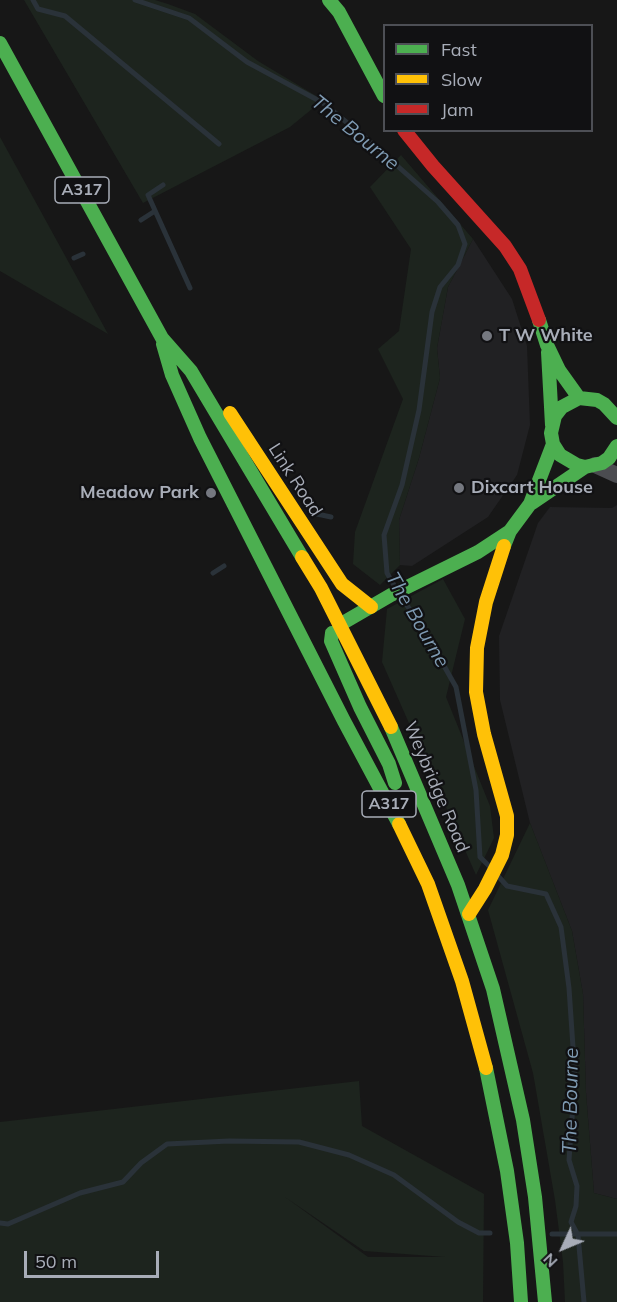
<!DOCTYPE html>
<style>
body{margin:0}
#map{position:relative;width:617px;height:1302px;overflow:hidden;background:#171717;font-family:Mulish,sans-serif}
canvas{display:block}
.legend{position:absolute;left:383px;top:24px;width:210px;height:108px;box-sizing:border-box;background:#111113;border:2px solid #4d4f55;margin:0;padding:8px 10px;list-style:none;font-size:18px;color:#a8adb8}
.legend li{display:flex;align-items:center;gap:12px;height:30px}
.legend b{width:30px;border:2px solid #4d4f55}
.north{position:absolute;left:533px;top:1218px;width:60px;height:60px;-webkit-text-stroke:4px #111113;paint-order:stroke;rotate:226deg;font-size:16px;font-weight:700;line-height:24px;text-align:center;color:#a8adb8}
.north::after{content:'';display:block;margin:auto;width:21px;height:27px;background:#a8adb8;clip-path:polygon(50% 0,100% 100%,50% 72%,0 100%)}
.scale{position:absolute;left:24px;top:1251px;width:135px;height:27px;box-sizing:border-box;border:3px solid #a8adb8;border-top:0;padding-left:8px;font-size:18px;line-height:21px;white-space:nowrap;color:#a8adb8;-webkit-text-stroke:4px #111113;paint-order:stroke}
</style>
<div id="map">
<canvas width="617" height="1302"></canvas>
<ul class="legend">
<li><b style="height:8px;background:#4caf50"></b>Fast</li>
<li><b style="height:8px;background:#ffc107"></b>Slow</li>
<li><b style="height:8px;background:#c62828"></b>Jam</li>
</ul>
<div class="north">N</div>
<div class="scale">50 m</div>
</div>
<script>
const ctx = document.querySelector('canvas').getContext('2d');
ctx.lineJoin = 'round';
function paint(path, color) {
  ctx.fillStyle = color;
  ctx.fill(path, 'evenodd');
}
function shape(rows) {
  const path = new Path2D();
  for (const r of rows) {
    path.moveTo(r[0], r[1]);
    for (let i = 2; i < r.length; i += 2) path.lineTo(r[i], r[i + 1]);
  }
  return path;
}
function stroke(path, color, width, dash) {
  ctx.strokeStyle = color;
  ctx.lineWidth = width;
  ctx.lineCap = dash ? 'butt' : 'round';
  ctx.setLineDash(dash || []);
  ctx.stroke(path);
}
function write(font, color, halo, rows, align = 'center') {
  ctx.font = font + ' Mulish,sans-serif';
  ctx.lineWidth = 4.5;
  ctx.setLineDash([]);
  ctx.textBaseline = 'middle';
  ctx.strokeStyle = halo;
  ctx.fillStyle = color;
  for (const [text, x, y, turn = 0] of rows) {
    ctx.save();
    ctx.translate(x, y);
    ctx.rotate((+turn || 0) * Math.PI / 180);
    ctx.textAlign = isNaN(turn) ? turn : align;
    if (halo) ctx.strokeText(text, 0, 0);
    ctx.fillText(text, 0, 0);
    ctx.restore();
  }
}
paint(shape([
 [473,239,512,299,527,346,530,425,517,475,488,517,412,566,400,565,399,520,419,458,440,378,437,348,448,287],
 [617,505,617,1199,594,1193,586,1093,583,994,572,931,530,823,500,700,499,636,538,523,550,507,612,508]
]), '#212123');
paint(shape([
 [24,0,155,0,168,4,195,14,258,61,323,100,290,127,143,203],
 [0,137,108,334,0,271],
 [401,155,473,239,448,287,437,348,440,378,419,458,399,520,400,565,380,585,353,564,355,532,403,399,378,349,399,331,411,249,370,187],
 [443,579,465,619,446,697,490,806,494,838,476,875,382,662,387,609],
 [530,823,572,931,583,994,586,1093,594,1193,617,1199,617,1302,565,1302,563,1262,555,1200,533,1073,488,910],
 [359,1081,362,1126,484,1194,483,1302,0,1302,0,1122],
 [285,1197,364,1251,445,1257,368,1257]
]), '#1d241e');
stroke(shape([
 [33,0,38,9,65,16,219,144],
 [135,0,189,18,247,62,323,103,367,139,438,202,458,225,465,244,458,265,440,287,432,312,419,410,402,485,384,535,387,573,395,587],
 [163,185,148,195,190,288],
 [141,220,155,211],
 [74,258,83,254],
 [317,514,331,517],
 [213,573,224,566],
 [400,595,423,629,456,687,476,790,480,857,490,867],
 [498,876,507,886,546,894,561,927,569,988,575,1077,569,1160,577,1186,576,1206,571,1222,578,1235,584,1302],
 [0,1223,8,1224,80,1193,123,1182,141,1163,167,1144,229,1141,299,1142,349,1155,394,1175,458,1222,479,1233,490,1233],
 [552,1234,617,1234]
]), '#2a3239', 5);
stroke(shape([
 [595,465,617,475]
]), '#4b4c50', 16);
stroke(shape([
 [329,0,339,12,384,96],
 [0,43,162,338,191,371,302,557],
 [539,320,547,345,559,370,579,398],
 [163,344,172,375,200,438,344,721,399,824],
 [548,352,552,425],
 [617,418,604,404,597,400,579,398,562,407,555,416,551,433,553,444,560,455,577,465,585,467,602,463,609,458,617,446],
 [532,503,585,467],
 [504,546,510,531,530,504,553,444],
 [341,624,391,595,478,552,510,531],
 [332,633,331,641,360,707,389,764,395,783],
 [391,727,458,885,493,989,523,1120,535,1197,545,1302],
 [486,1068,507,1171,517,1243,521,1302]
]), '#4caf50', 14);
stroke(shape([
 [230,413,342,584,371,607],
 [302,557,321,588,391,727],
 [399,824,428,884,462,981,486,1068],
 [469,914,485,889,502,855,507,835,507,816,484,734,476,692,477,648,486,602,504,546]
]), '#ffc107', 14);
stroke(shape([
 [404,130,433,166,505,246,520,269,539,320]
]), '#c62828', 14);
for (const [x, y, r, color] of [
 [487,336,6,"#757880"],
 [459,488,6,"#757880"],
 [211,493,6,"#757880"]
]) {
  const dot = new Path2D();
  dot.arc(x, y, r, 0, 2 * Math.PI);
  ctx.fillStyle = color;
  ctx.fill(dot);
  stroke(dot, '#111113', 2);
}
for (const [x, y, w] of [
 [82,190,54],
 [389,804,54]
]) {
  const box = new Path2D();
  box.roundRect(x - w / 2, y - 13, w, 26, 4.5);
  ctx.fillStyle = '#111113';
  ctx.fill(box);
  stroke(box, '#a8adb8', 1.5);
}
write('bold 16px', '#a8adb8', null, [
 ["A317",82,190],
 ["A317",389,804]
]);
write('bold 18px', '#a8adb8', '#111113', [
 ["T W White",499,336],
 ["Dixcart House",471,488],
 ["Meadow Park",199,493,"right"]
], 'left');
write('18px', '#a8adb8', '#111113', [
 ["Link Road",295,480,57],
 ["Weybridge Road",436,787,67]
]);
write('italic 20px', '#7f9bb3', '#111113', [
 ["The Bourne",355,133,39],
 ["The Bourne",417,620,60],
 ["The Bourne",571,1101,-89]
]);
</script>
